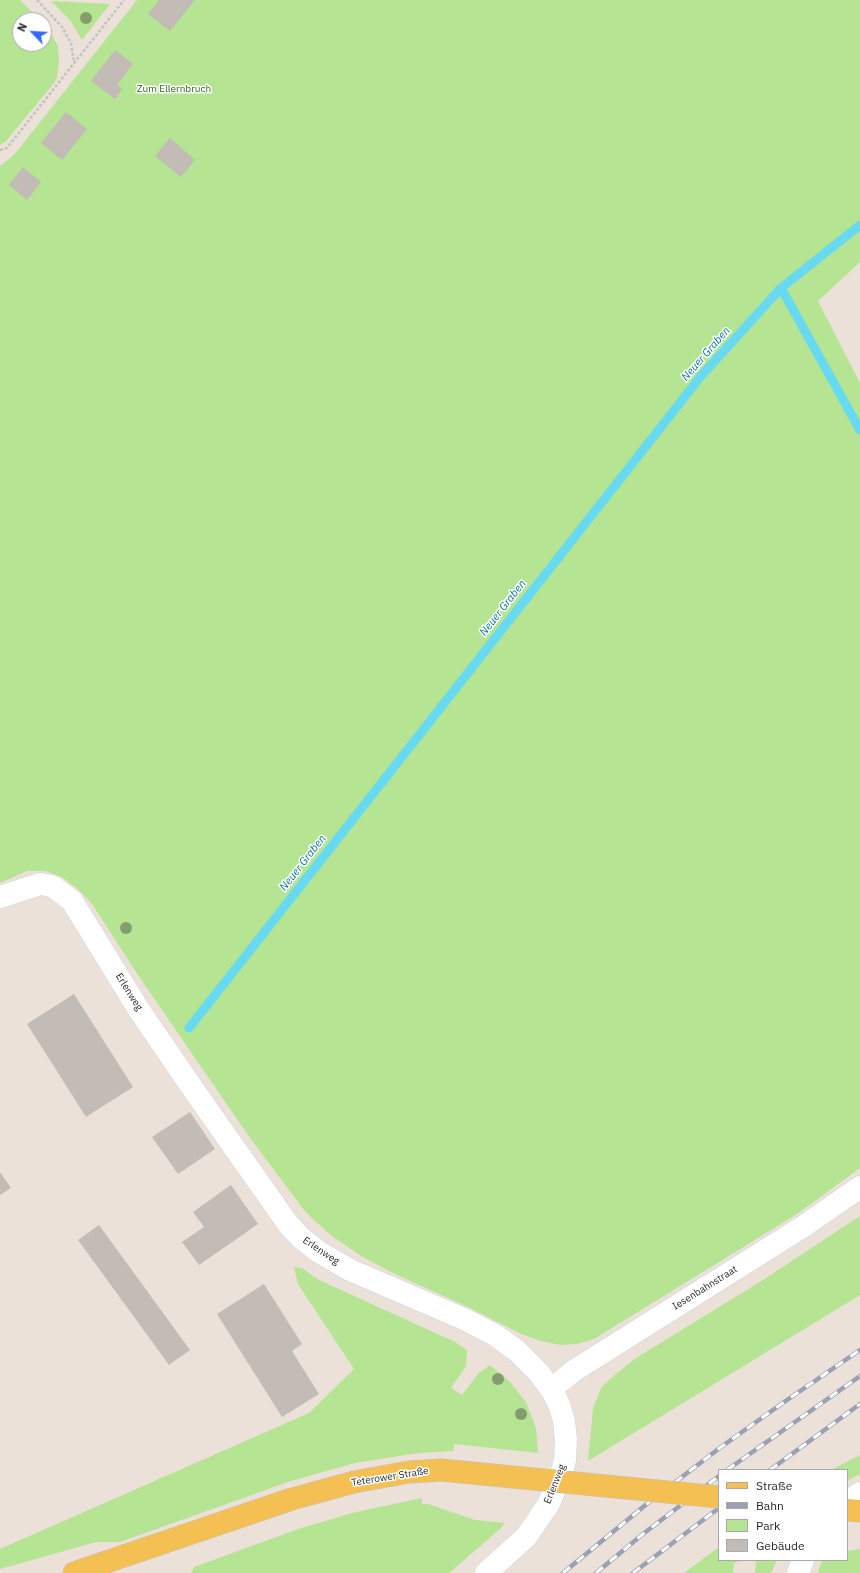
<!DOCTYPE html>
<meta charset="utf-8">
<style>
body{margin:0}
#map{position:relative;width:860px;height:1573px;overflow:hidden;background:#ebe1d8;font-family:"IBM Plex Sans",sans-serif}
canvas{display:block}
.legend{position:absolute;left:718px;top:1469px;width:130px;height:92px;box-sizing:border-box;background:#fff;border:1px solid #a9a9a9;margin:0;padding:5px 7px;list-style:none;font-size:12px;color:#282828}
.legend li{display:flex;align-items:center;gap:8px;height:20px}
.legend b{width:20px;border:1px solid #a9a9a9}
.north{position:absolute;left:12px;top:12px;width:40px;height:40px;box-sizing:border-box;background:#fff;border:1px solid #a9a9a9;border-radius:50%;rotate:295deg;font-size:11px;font-weight:700;line-height:16px;text-align:center;color:#282828}
.north::after{content:'';display:block;margin:auto;width:14px;height:18px;background:#326afe;clip-path:polygon(50% 0,100% 100%,50% 72%,0 100%)}
</style>
<div id="map">
<canvas width="860" height="1573"></canvas>
<ul class="legend">
<li><b style="height:5px;background:#f4c054"></b>Straße</li>
<li><b style="height:5px;background:#9ba1b3"></b>Bahn</li>
<li><b style="height:11px;background:#b5e492"></b>Park</li>
<li><b style="height:11px;background:#c3bbb5"></b>Gebäude</li>
</ul>
<div class="north">N</div>
</div>
<script>
const ctx = document.querySelector('canvas').getContext('2d');
ctx.lineJoin = 'round';
function paint(path, color) {
  ctx.fillStyle = color;
  ctx.fill(path, 'evenodd');
}
function shape(rows) {
  const path = new Path2D();
  for (const r of rows) {
    path.moveTo(r[0], r[1]);
    for (let i = 2; i < r.length; i += 2) path.lineTo(r[i], r[i + 1]);
  }
  return path;
}
function stroke(path, color, width, dash) {
  ctx.strokeStyle = color;
  ctx.lineWidth = width;
  ctx.lineCap = dash ? 'butt' : 'round';
  ctx.setLineDash(dash || []);
  ctx.stroke(path);
}
function write(font, color, halo, rows, align = 'center') {
  ctx.font = font + ' "IBM Plex Sans",sans-serif';
  ctx.lineWidth = 3;
  ctx.setLineDash([]);
  ctx.textBaseline = 'middle';
  ctx.strokeStyle = halo;
  ctx.fillStyle = color;
  for (const [text, x, y, turn = 0] of rows) {
    ctx.save();
    ctx.translate(x, y);
    ctx.rotate((+turn || 0) * Math.PI / 180);
    ctx.textAlign = isNaN(turn) ? turn : align;
    if (halo) ctx.strokeText(text, 0, 0);
    ctx.fillText(text, 0, 0);
    ctx.restore();
  }
}
paint(shape([
 [0,0,20,0,40,20,20,20,20,44,44,44,44,24,49,30,58,46,59,62,57,77,55,82,6,141,0,145],
 [137,0,860,0,860,262,818,301,860,383,860,1168,797,1214,594,1339,577,1344,561,1345,541,1341,521,1334,470,1308,393,1273,361,1256,332,1236,316,1222,304,1210,250,1138,138,975,92,904,79,890,62,877,45,871,27,871,0,883,0,166,14,155],
 [51,1,110,4,82,40,70,20],
 [860,1216,860,1295,588,1461,593,1408,601,1388,610,1379,636,1358,763,1280],
 [294,1267,302,1268,319,1280,455,1342,467,1350,466,1366,451,1388,462,1395,478,1374,490,1365,510,1382,526,1402,536,1428,538,1453,454,1444,453,1451,418,1453,355,1463,288,1482,120,1542,96,1542,0,1569,0,1549,309,1413,354,1369,298,1284],
 [860,1455,860,1474,847,1481,847,1470,831,1470],
 [422,1498,422,1504,428,1504,475,1520,505,1523,500,1529,449,1573,191,1573,194,1567,301,1528,356,1512],
 [719,1547,719,1560,744,1560,734,1563,733,1573,684,1573],
 [860,1549,860,1573,818,1573,822,1560,847,1560,847,1551],
 [756,1560,777,1560,771,1573,755,1573]
]), '#b5e492');
stroke(shape([
 [781,288,860,430],
 [189,1028,701,376,781,288,860,225]
]), '#67d9f1', 9);
paint(shape([
 [159,0,195,0,170,31,148,14],
 [115,50,133,64,117,85,122,89,115,99,91,81],
 [66,112,87,129,62,160,41,143],
 [170,138,195,160,181,177,155,156],
 [23,167,41,182,27,200,9,185],
 [74,994,133,1087,86,1117,27,1024],
 [190,1112,215,1149,178,1174,152,1137],
 [0,1172,11,1188,0,1195],
 [231,1185,258,1224,199,1265,182,1242,204,1227,193,1212],
 [99,1225,190,1350,169,1365,78,1240],
 [264,1284,302,1344,292,1351,319,1394,282,1417,217,1314]
]), '#c3bbb5');
const street = shape([
 [0,897,40,884,52,886,59,891,72,901,139,1010,193,1089,288,1224,301,1238,319,1252,350,1270,464,1319,495,1335,517,1351,538,1372,551,1389,559,1404,564,1421,566,1440,565,1460,560,1478,548,1505,526,1537,486,1573],
 [551,1389,575,1370,804,1226,860,1187],
 [847,1502,860,1493],
 [798,1573,803,1560]
]);
const primary = shape([
 [847,1510,860,1511],
 [74,1573,292,1499,354,1482,409,1472,441,1470]
]);
stroke(street, '#ced3e1', 23);
stroke(primary, '#c3c3c3', 23);
stroke(shape([
 [37,0,62,27,71,43,74,62],
 [0,150,7,148,124,0]
]), '#c3c3c3', 2.5, [3, 2]);
stroke(street, '#fff', 22);
stroke(primary, '#f4c054', 22);
const rail = shape([
 [727,1470,860,1376],
 [770,1470,860,1404],
 [563,1573,648,1503,721,1447,787,1400,860,1350],
 [596,1573,643,1534,719,1476],
 [633,1573,719,1508]
]);
stroke(rail, '#9ba1b3', 4.5);
stroke(rail, '#fff', 3, [9]);
const primaryBridge = shape([
 [441,1470,719,1497]
]);
stroke(primaryBridge, '#c3c3c3', 23, []);
stroke(primaryBridge, '#f4c054', 22);
ctx.fillStyle = '#839d6e';
for (const [x, y] of [
 [86,18],
 [126,928],
 [498,1379],
 [521,1414]
]) {
  ctx.beginPath();
  ctx.arc(x, y, 6, 0, 2 * Math.PI);
  ctx.fill();
}
write('10px', '#2e6517', '#fff', [
 ["Zum Ellernbruch",174,89]
]);
write('10px', '#282828', '#fff', [
 ["Erlenweg",129,992,58],
 ["Erlenweg",321,1251,34],
 ["Iesenbahnstraat",705,1288,-32],
 ["Teterower Straße",390,1477,-9],
 ["Erlenweg",555,1484,-68]
]);
write('italic 11px', '#09759a', '#fff', [
 ["Neuer Graben",706,354,-49],
 ["Neuer Graben",503,608,-52],
 ["Neuer Graben",303,863,-52]
]);
</script>
